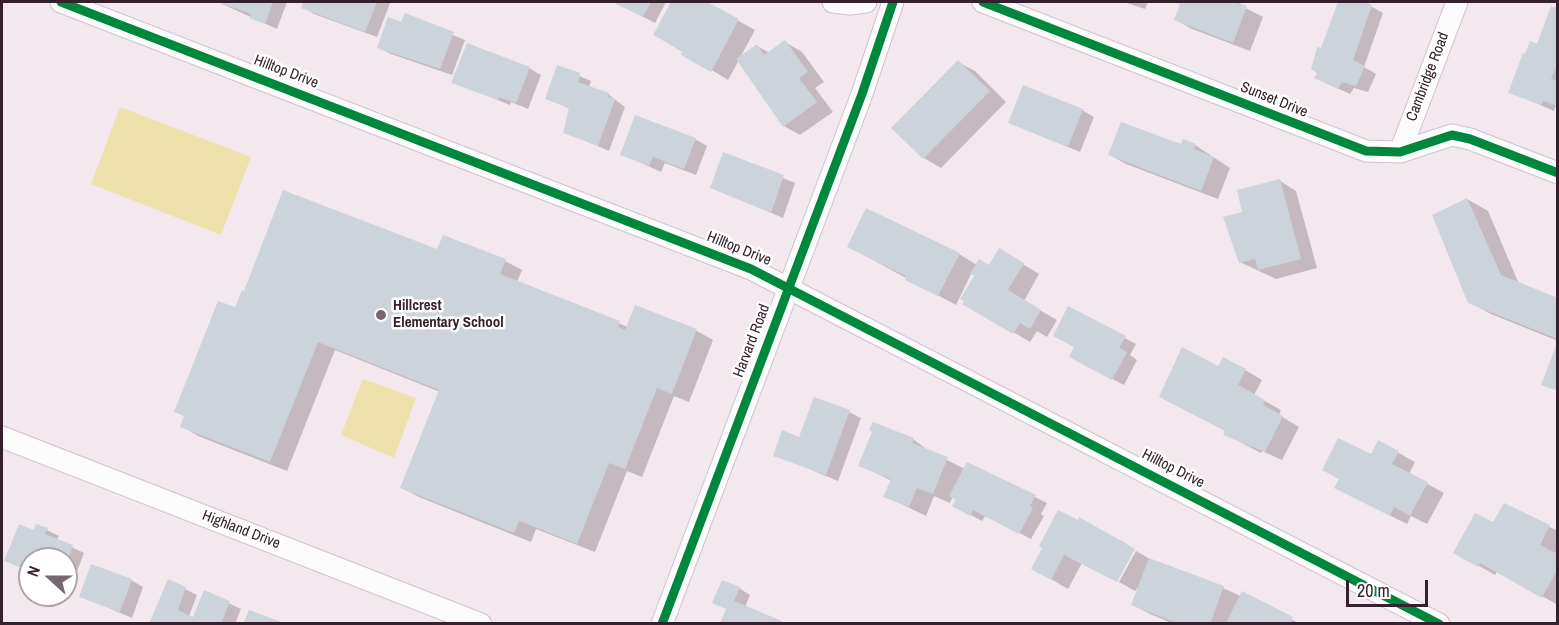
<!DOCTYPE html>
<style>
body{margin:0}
#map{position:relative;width:1559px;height:625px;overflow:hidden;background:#f4e8ef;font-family:"Archivo Narrow",sans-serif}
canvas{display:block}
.frame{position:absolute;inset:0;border:3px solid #34212d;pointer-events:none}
.north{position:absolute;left:18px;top:547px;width:60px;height:60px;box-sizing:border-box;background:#fff;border:2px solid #aea6ab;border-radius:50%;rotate:291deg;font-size:16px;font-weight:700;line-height:24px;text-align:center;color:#34212d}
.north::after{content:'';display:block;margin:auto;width:21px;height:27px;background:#776771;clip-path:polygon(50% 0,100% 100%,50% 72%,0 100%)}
.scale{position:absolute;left:1346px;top:580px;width:82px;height:27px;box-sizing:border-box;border:3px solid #34212d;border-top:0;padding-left:8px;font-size:18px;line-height:21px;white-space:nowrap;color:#34212d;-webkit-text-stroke:4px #fff;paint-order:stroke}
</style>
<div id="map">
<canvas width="1559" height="625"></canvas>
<div class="frame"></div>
<div class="north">N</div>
<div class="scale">20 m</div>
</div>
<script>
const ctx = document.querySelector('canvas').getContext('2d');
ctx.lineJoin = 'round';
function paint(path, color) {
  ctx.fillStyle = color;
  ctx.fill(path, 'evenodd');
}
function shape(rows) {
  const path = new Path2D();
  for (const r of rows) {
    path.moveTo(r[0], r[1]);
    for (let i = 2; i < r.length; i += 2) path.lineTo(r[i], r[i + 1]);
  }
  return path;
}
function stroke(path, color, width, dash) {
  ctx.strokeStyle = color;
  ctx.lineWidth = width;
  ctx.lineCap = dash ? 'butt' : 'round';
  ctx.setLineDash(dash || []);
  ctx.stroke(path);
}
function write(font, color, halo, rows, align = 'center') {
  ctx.font = font + ' "Archivo Narrow",sans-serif';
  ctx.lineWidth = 5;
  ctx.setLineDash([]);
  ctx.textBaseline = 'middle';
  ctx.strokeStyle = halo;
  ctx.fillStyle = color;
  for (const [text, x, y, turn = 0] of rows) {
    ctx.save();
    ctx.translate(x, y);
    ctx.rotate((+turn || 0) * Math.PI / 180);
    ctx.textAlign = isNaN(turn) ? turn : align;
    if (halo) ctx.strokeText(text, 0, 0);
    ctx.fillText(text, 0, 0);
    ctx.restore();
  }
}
paint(shape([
 [120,107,251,157,221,235,91,184],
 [363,379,416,398,394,458,341,435]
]), '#eee1ac');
paint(shape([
 [218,2,287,2,277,29],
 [305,2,387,2,390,3,377,37,314,14,303,7],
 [614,2,666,2,655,23],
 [673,2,704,2,755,30,740,58,757,46,770,53,785,42,802,52,824,82,815,88,833,112,800,135,784,126,739,60,728,80,655,35],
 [1124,2,1148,2,1145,9],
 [1177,2,1241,2,1240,5,1263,17,1250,51,1192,29,1176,20,1181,4],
 [1340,2,1363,2,1383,13,1364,67,1376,74,1368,92,1354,88,1350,94,1328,84,1313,69],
 [1558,10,1558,107,1555,107,1554,111,1510,92],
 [405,15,465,40,452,75,391,54,379,48,402,24],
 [958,62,975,71,1006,102,941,168,924,158,893,128],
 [558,67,591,81,589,87,608,94,625,107,609,151,565,132,570,109,547,98],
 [529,68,541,75,528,109,511,102,510,105,453,82],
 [1082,110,1094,117,1080,152,1010,123],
 [695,139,707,146,696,175,665,163,661,172,622,154],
 [1195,145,1230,168,1218,199,1126,164,1110,155],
 [724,154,795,183,783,218,712,187],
 [1280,181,1296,191,1317,268,1276,279,1240,262,1244,213],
 [1467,199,1488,211,1519,284,1558,300,1558,341,1491,314,1469,302],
 [849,247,959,254,977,265,990,267,1000,250,1039,274,1024,301,1057,320,1047,337,1037,331,1030,342,964,303,976,275,972,272,956,305],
 [438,251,505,261,522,270,517,282,628,327,636,307,697,331,713,340,689,402,674,396,642,477,627,471,595,552,536,529,531,542,419,497,402,488,440,392,335,350,287,471,198,436,182,426,236,309],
 [1125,338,1136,344,1130,355,1137,360,1124,385,1082,363],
 [1219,368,1245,370,1262,380,1254,395,1281,410,1279,415,1299,427,1282,460,1262,451,1261,453,1225,434],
 [849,412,861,418,838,481,775,455],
 [913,439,929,451,965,469,968,464,1047,503,1041,514,1044,516,1031,539,986,515,982,521,954,506,958,499,953,496,950,503,934,496,926,516,885,496,892,481,860,465],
 [1379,442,1415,462,1409,474,1444,493,1427,524,1411,516,1407,524,1353,497,1340,479,1372,456],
 [1504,505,1558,531,1558,605,1497,571,1495,575,1472,562],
 [1080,519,1127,544,1082,563,1068,589,1049,578],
 [47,530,59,536,57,540,84,553,71,587,66,586,66,559,30,559,30,572,6,561,34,532],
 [1136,551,1150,559,1223,588,1301,624,1174,624,1150,614,1133,605,1142,582,1135,591,1119,582],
 [131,580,143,587,132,618,81,596],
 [169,581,197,595,189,616,194,619,205,592,241,609,235,624,151,624],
 [739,588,750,595,745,607,784,624,722,624]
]), '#0003');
paint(shape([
 [218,2,273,2,265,24,249,18,251,14],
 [303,2,377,2,365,32,301,8],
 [612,2,651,2,643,17],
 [671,2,707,2,739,19,711,72,681,55,682,51,653,35],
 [1175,2,1233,2,1247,6,1233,43,1174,20,1180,4],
 [1338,2,1366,2,1372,5,1353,60,1365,66,1356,86,1342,82,1338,89,1314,78,1318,72,1311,70,1317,47,1321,48],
 [1551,6,1558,8,1558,63,1551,79,1558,81,1558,106,1543,101,1542,105,1508,93,1523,53,1525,54,1530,41,1537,44],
 [405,13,454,32,440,69,377,48,388,17,401,22],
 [785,40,808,72,799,78,817,102,783,127,736,59,757,44,764,55],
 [467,43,530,67,516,103,499,97,498,100,451,83],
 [958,60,990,91,923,159,891,128],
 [557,65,580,73,578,82,609,93,608,97,615,99,598,146,563,133,569,108,545,99],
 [1023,85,1083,109,1068,147,1008,123],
 [635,115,696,138,684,169,653,157,649,166,620,155],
 [1121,122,1181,144,1183,139,1196,144,1194,149,1214,157,1201,191,1108,155],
 [723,152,784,175,771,213,710,188],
 [1280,179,1301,259,1258,270,1255,259,1239,263,1223,217,1242,212,1237,190],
 [283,190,437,249,443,235,506,259,500,274,620,321,618,327,625,330,635,305,697,329,672,394,657,388,625,469,609,463,577,544,519,521,514,533,400,488,439,390,318,342,270,462,180,427,184,416,174,412,218,301,235,307,242,290,244,291],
 [1467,198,1501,275,1558,298,1558,339,1468,303,1432,215],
 [866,208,960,253,938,296,905,280,906,276,847,247],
 [999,248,1024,263,1008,290,1041,310,1030,329,1020,323,1013,334,962,304,964,301,960,299,974,276,970,273,979,259,989,265],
 [1068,306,1126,336,1119,348,1127,352,1112,380,1069,357,1074,347,1053,336],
 [1557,343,1558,343,1558,391,1541,385],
 [1182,347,1218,366,1223,357,1246,369,1238,385,1265,400,1263,405,1283,416,1265,452,1223,435,1225,431,1159,397],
 [814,397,850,410,826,475,773,456,782,430,799,437],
 [873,422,914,438,912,443,948,457,933,494,917,488,909,507,883,497,891,479,858,466,872,432,869,430],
 [1338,438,1371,454,1378,440,1399,451,1392,464,1428,482,1410,516,1394,507,1390,516,1334,488,1339,479,1322,470],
 [967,462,1036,495,1030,506,1033,508,1019,534,973,510,970,516,952,506,956,500,949,496],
 [1504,503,1550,525,1540,545,1558,554,1558,568,1542,598,1480,563,1478,567,1453,553,1475,513,1493,522],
 [1058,510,1078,520,1079,517,1135,549,1117,582,1064,555,1051,580,1031,569,1042,548,1039,546],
 [19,524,33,530,36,524,48,528,45,534,73,545,68,559,30,559,30,571,4,561],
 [1149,558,1224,586,1210,624,1179,624,1131,605],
 [91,564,132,579,120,612,79,597],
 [168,579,186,587,178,610,193,617,204,590,230,601,221,624,149,624],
 [722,580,740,587,734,601,782,621,781,624,720,624,726,609,712,603],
 [1242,591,1293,617,1290,624,1226,623],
 [249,610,284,623,284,624,243,624]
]), '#ccd3da');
const street = shape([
 [61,2,751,269,1439,624],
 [833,2,850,4,866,2],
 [983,2,1366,151,1400,152,1452,135,1470,139,1558,173],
 [1400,152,1457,2],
 [2,437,481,624],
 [662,624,862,94,893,2]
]);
stroke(street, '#d1c2cb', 23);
stroke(street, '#fdfcfd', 21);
stroke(shape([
 [61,2,751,269,1439,624],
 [983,2,1366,151,1400,152,1452,135,1470,139,1558,173],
 [662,624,862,94,893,2]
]), '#00873e', 9);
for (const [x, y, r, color] of [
 [381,315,6,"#776771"]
]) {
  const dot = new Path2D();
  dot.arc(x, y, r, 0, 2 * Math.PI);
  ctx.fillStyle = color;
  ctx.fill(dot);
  stroke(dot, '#fff', 2);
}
write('15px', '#34212d', '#fff', [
 ["Hilltop Drive",286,72,21],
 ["Cambridge Road",1428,77,-69],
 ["Sunset Drive",1274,100,22],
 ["Hilltop Drive",739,249,22],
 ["Harvard Road",752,341,-69],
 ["Hilltop Drive",1173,469,27],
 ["Highland Drive",241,530,21]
]);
write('bold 15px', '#34212d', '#fff', [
 ["Hillcrest",393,306],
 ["Elementary School",393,323]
], 'left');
</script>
